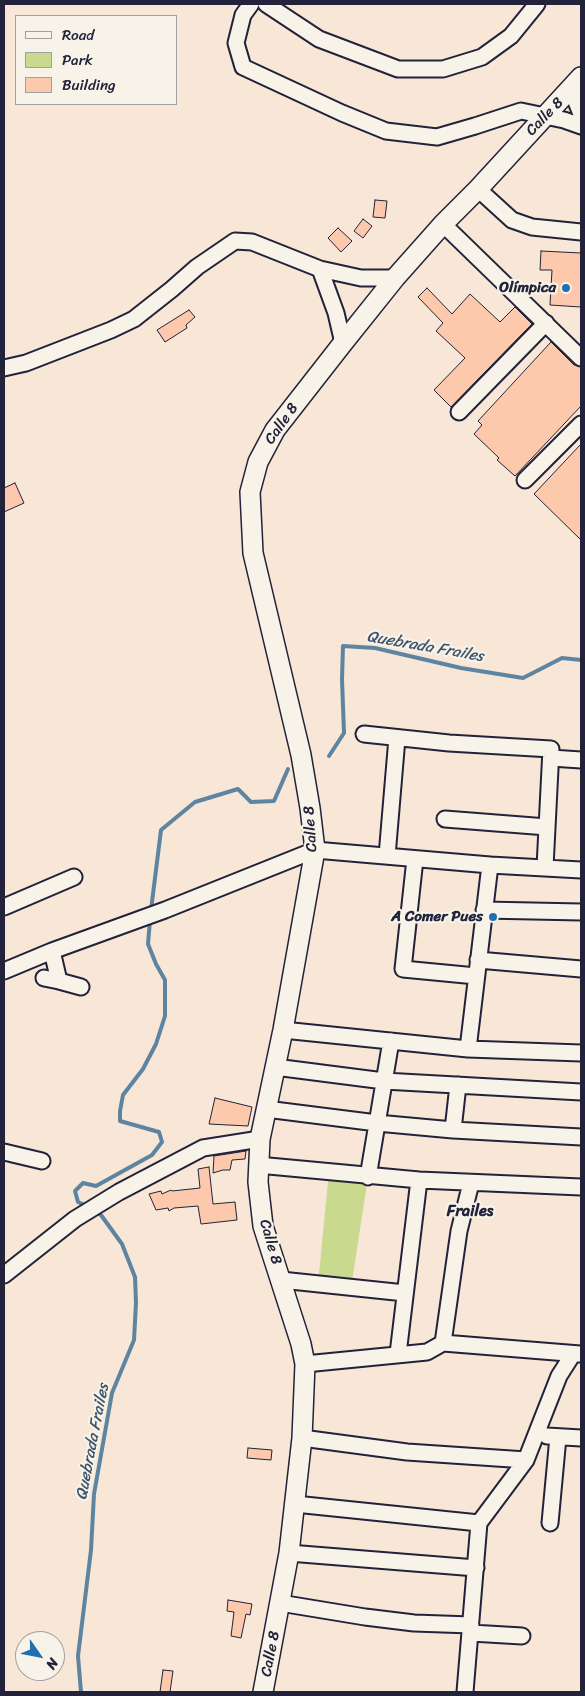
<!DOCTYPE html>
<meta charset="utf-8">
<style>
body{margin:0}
#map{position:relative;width:585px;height:1696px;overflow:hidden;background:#f8e6d6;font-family:Sriracha,sans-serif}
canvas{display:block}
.frame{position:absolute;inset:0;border:5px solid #22223b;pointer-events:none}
.legend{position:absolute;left:15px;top:15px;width:162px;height:90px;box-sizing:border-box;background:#f7f3e8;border:1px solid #a29fa3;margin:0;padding:6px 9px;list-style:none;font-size:15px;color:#22223b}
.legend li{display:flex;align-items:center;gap:10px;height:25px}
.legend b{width:25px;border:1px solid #a29fa3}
.north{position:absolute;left:15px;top:1631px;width:50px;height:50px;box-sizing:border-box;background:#f7f3e8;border:1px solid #a29fa3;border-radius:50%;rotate:123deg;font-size:14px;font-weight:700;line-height:20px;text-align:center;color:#22223b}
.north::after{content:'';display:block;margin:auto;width:18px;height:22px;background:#1f6fb2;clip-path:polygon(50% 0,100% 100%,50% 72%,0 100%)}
</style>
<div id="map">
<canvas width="585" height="1696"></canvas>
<div class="frame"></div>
<ul class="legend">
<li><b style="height:6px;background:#f7f3e8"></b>Road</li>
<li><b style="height:14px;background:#c9d98d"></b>Park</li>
<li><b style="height:14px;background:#fcc9ac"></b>Building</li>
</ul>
<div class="north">N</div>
</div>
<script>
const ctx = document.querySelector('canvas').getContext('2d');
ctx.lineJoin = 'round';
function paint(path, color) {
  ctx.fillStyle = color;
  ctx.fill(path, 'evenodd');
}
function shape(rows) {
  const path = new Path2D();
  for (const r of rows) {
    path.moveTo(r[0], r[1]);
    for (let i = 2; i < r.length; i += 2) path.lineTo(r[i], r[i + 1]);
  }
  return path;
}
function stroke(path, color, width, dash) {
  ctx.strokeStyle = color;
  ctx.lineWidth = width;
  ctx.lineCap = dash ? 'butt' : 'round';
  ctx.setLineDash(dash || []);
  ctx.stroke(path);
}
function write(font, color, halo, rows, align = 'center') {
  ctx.font = font + ' Sriracha,sans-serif';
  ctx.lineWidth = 4.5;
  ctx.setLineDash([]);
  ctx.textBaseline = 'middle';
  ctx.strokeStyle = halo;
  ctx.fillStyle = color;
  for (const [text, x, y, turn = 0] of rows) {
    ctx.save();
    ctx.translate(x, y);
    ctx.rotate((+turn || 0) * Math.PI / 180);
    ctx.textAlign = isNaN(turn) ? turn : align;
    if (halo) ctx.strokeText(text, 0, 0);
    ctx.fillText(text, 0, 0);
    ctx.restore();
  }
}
paint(shape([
 [329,1172,368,1177,351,1288,318,1284]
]), '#c9d98d');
stroke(shape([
 [329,756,344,733,342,679,343,646,375,648,461,668,523,678,562,658,581,660],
 [151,910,161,830,195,802,238,789,251,802,274,801,288,769],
 [87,1206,78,1202,75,1191,83,1183,96,1186,152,1155,162,1142,159,1132,120,1121,120,1111,123,1095,143,1069,156,1044,165,1016,165,980,156,964,148,944,150,920],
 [81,1692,78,1656,91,1550,94,1494,112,1393,134,1340,136,1303,135,1277,122,1244,101,1215,95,1212]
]), '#5d85a2', 4);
const building = shape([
 [375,200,387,201,385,218,373,217,375,200],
 [363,219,372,226,363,238,354,231,363,219],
 [338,228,352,241,341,252,328,238,338,228],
 [541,251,581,253,581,307,550,305,552,270,540,270,541,251],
 [427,288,452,314,470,294,500,322,515,307,532,324,451,407,434,390,465,358,436,331,443,323,418,297,427,288],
 [189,310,195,317,186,325,187,328,165,342,157,330,189,310],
 [551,342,574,365,581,367,581,406,515,476,497,460,499,458,474,434,482,425,478,421,551,342],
 [581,444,581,540,534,494,581,444],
 [15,483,24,503,4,512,4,488,15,483],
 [215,1098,252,1107,248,1126,209,1124,215,1098],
 [246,1151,245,1159,232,1160,230,1170,223,1170,213,1173,214,1156,246,1151],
 [209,1167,213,1204,235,1202,237,1220,201,1224,198,1206,174,1208,169,1211,168,1208,156,1210,149,1194,161,1191,162,1194,171,1190,172,1191,200,1188,198,1169,209,1167],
 [248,1448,272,1450,271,1460,247,1458,248,1448],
 [228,1600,252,1604,250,1615,246,1614,241,1638,231,1636,234,1612,227,1611,228,1600],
 [163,1670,173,1671,170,1692,160,1692,163,1670]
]);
paint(building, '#fcc9ac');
stroke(building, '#22223b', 1);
const minor = shape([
 [251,4,243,15,236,43,243,67,342,113,386,131,437,137,475,126,521,111,564,120,581,126],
 [266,4,319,39,398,69,443,69,482,57,511,36,537,4],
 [571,89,581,114],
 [478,189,512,220,532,227,581,232],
 [443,224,581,358],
 [320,269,336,313,343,343],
 [4,368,26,363,111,330,134,319,172,289,197,267,235,241,252,242,320,269,361,278,395,278],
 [459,412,546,323],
 [525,480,581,424],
 [364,734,449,743,551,749,545,867],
 [551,758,581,760],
 [445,819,547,827],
 [387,856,397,738],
 [415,859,403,969,476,976],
 [4,907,74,877],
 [484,910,581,912],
 [52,951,59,981,81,987],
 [478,960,581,969],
 [4,971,52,951,165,910,315,850,490,865,581,870],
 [44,978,59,981],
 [283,1030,468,1049,581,1053],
 [468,1049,490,865],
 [275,1067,384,1081,581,1092],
 [266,1109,377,1123,453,1130,581,1137],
 [453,1130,458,1085],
 [4,1152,42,1161],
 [258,1165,419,1180,581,1187],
 [368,1177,391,1041],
 [4,1275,75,1219,119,1192,203,1148,260,1139],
 [281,1280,405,1293],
 [443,1343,459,1231,471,1183],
 [398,1354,419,1180],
 [305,1364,427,1352,443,1343,580,1354],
 [547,1436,581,1438],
 [302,1438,407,1452,526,1460],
 [295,1504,479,1523],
 [550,1523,558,1437],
 [289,1553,476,1568],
 [280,1603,365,1617,414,1623,471,1625],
 [471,1633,522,1636],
 [465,1692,479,1523,526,1460,559,1376,573,1354]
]);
const tertiary = shape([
 [263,1692,289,1553,302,1438,305,1364,301,1344,263,1226,258,1182,260,1139,283,1030,315,850,310,808,301,755,253,553,250,492,258,462,275,430,343,343,395,278,443,224,478,189,581,77]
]);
stroke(minor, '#22223b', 19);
stroke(tertiary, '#22223b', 22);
stroke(minor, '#f7f3e8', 15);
stroke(tertiary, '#f7f3e8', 19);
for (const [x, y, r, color] of [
 [566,288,5,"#1f6fb2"],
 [493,917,5,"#1f6fb2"]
]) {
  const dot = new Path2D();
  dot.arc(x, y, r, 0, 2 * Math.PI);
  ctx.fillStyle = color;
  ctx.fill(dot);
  stroke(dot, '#f7f3e8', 2);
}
write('15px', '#22223b', '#f7f3e8', [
 ["Calle 8",545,117,-46],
 ["Calle 8",282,424,-55],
 ["Calle 8",311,829,-94],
 ["Calle 8",270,1242,74],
 ["Calle 8",271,1654,-79]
]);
write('bold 15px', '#22223b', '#f7f3e8', [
 ["Olímpica",556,288],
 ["A Comer Pues",483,917]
], 'right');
write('italic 16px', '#40546e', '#f7f3e8', [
 ["Quebrada Frailes",425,647,10],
 ["Quebrada Frailes",93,1442,-79]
]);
write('bold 16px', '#22223b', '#f7f3e8', [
 ["Frailes",470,1212]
]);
</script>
